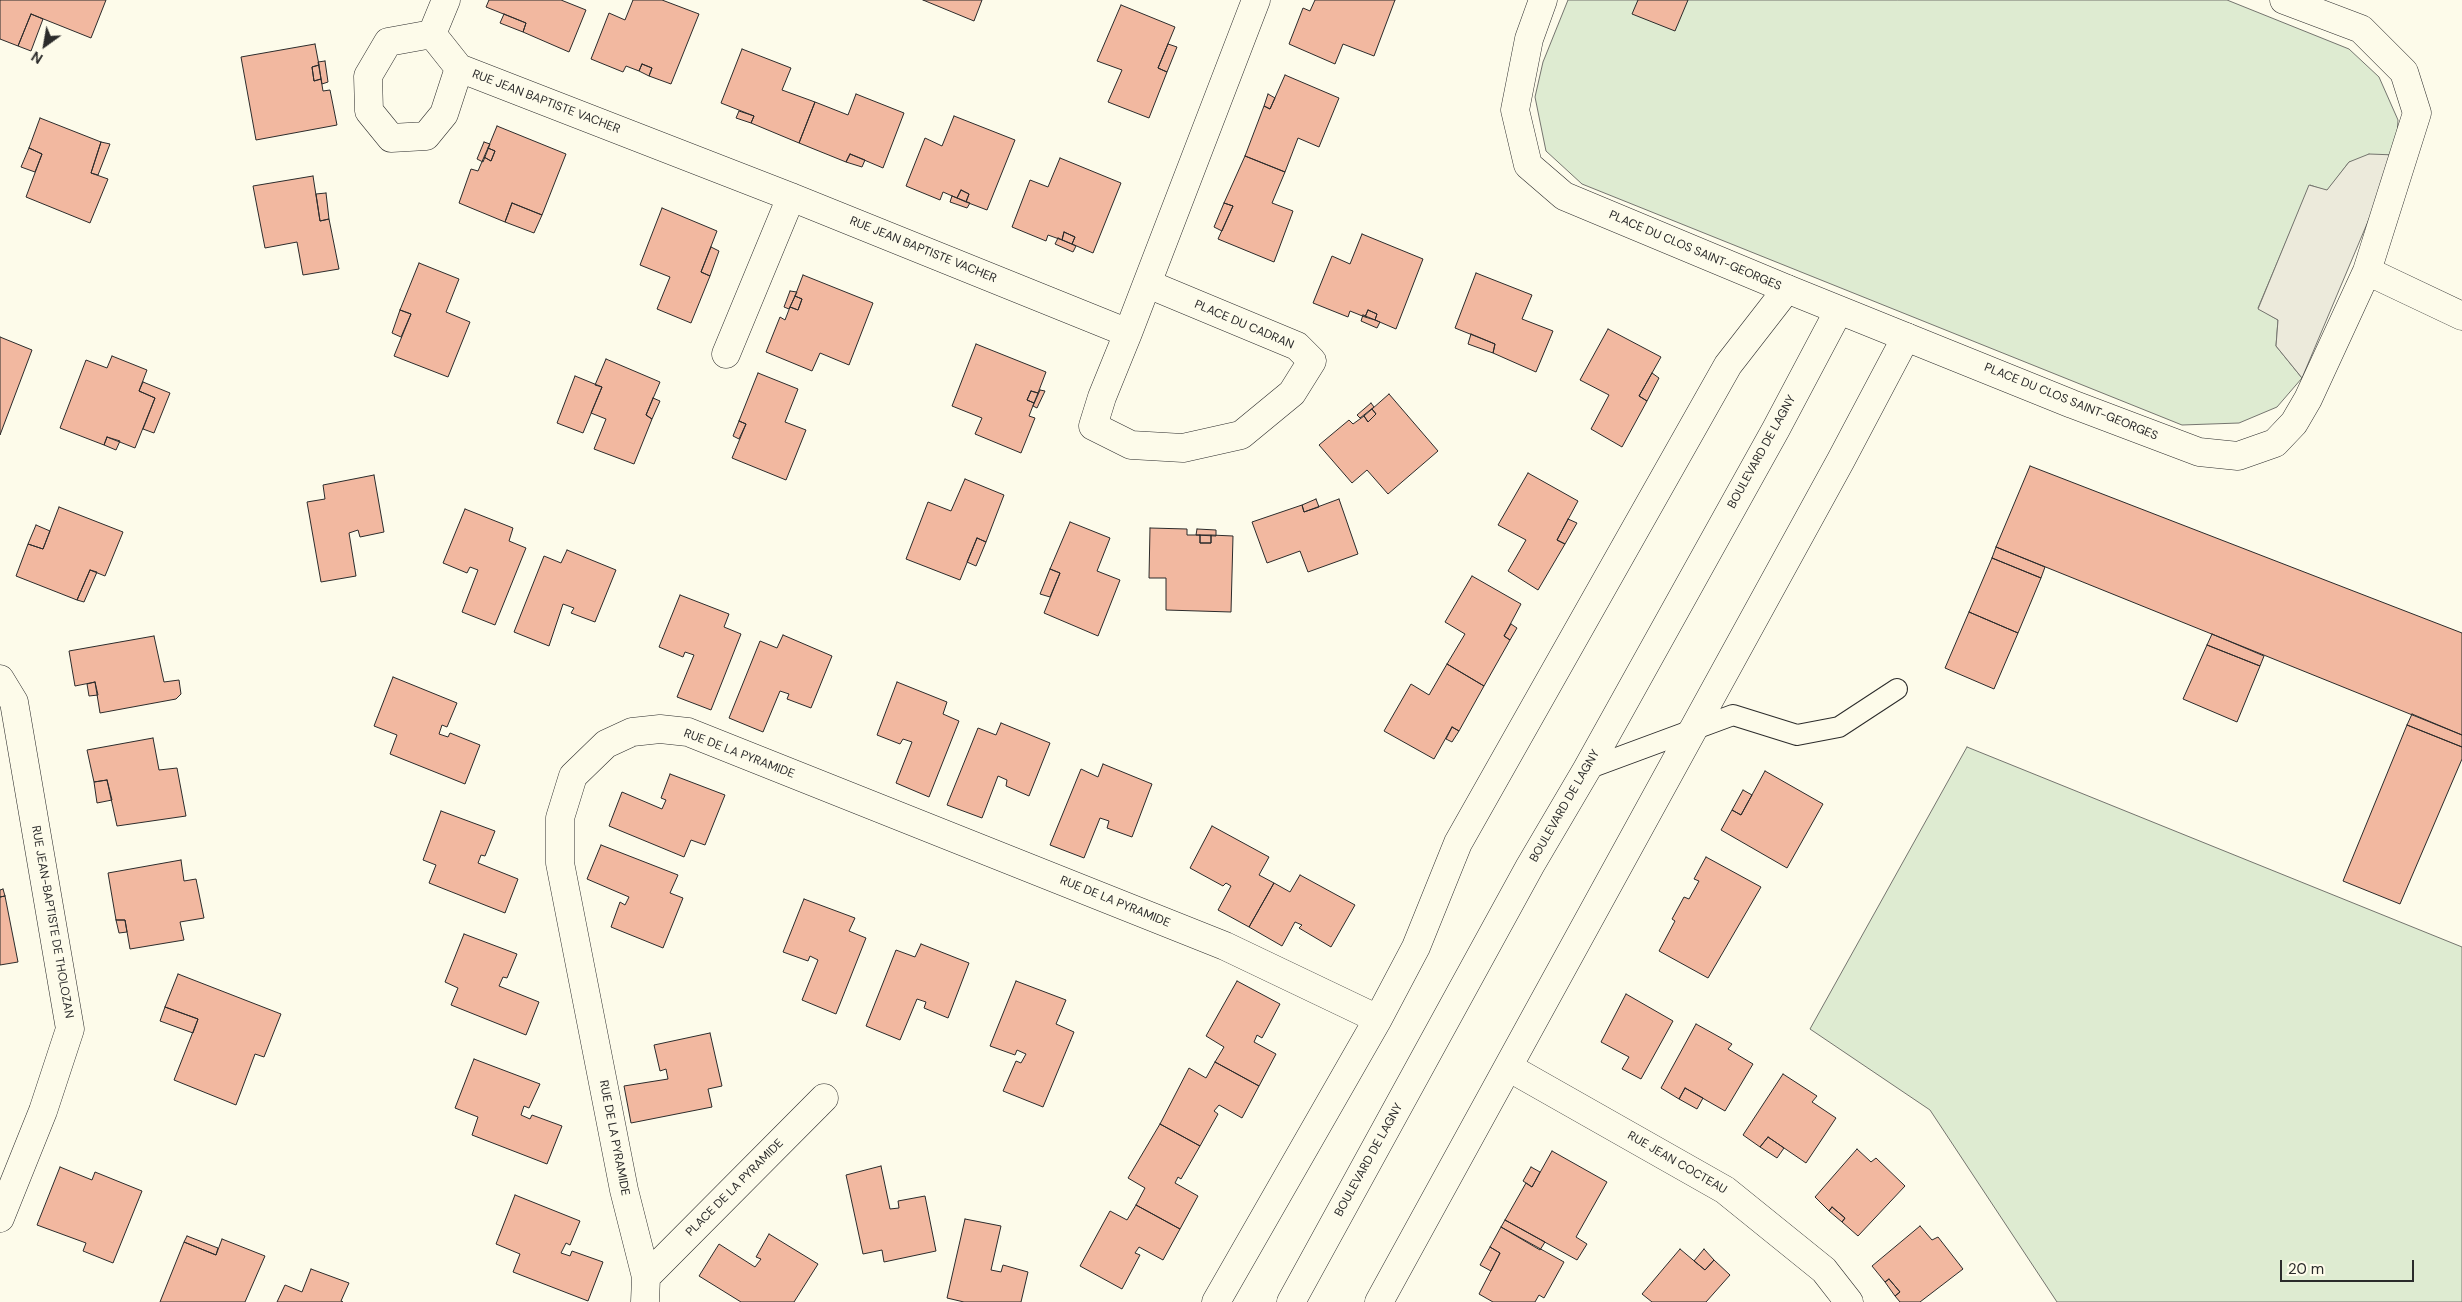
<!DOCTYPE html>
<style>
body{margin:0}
#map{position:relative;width:2462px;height:1302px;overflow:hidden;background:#fdfbea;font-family:"DM Sans",sans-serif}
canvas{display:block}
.north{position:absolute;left:20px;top:20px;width:50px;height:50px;-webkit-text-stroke:4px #fdfbea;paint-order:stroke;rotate:212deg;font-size:14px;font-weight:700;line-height:20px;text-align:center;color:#2b2b2b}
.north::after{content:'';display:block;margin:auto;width:18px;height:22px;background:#2b2b2b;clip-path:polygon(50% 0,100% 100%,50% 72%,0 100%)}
.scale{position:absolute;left:2280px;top:1260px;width:134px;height:22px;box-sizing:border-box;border:2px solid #2b2b2b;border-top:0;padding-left:6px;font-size:15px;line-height:18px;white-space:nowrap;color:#2b2b2b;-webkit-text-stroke:4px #fdfbea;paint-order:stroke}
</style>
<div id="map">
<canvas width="2462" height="1302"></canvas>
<div class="north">N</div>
<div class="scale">20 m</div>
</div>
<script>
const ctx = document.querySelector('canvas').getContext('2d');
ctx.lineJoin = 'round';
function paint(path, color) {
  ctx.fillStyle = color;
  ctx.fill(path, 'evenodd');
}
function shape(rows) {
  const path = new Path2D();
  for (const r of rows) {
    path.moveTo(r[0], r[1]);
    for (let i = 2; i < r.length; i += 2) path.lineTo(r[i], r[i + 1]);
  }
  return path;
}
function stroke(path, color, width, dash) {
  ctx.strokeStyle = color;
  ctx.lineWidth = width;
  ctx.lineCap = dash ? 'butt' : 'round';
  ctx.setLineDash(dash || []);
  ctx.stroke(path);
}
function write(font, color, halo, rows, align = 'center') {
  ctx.font = font + ' "DM Sans",sans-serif';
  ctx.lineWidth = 4;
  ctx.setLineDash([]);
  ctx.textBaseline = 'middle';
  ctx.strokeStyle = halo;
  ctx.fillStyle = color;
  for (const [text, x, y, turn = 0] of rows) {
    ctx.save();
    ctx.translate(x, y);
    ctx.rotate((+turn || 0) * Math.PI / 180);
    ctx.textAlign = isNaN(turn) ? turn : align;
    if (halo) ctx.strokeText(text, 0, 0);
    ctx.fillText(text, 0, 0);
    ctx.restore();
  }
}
const green = shape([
 [1568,0,2227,0,2349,49,2379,77,2398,120,2396,155,2349,162,2327,191,2310,185,2258,308,2278,320,2276,346,2302,378,2277,407,2239,423,2182,425,1582,184,1546,151,1535,97,1543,62,1568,0],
 [1967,747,2462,947,2462,1302,2057,1302,1930,1110,1810,1029,1967,747]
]);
paint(green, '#deebd1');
stroke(green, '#74746e', 1);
const parking = shape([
 [2369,154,2396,155,2302,378,2276,346,2278,320,2258,309,2309,185,2327,190,2349,162,2369,154]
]);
paint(parking, '#eceadb');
stroke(parking, '#74746e', 1);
const building = shape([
 [0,0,106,0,91,38,31,14,18,46,0,39,0,0],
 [489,0,561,0,586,10,569,52,523,32,526,23,486,7,489,0],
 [633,0,662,0,699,14,671,84,649,76,652,68,642,64,639,71,626,66,623,72,591,59,609,13,625,20,633,0],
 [923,0,982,0,974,21,923,0],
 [1395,0,1374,56,1343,44,1335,64,1289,44,1303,8,1310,11,1315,0,1395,0],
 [1638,0,1688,0,1675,31,1632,14,1638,0],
 [1121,5,1175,27,1158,68,1167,72,1149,118,1108,102,1122,70,1097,61,1121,5],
 [31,14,43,19,31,51,18,46,31,14],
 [504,14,526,23,523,32,500,23,504,14],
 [315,44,319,65,312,67,314,81,321,79,323,91,330,90,337,125,256,140,241,57,315,44],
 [1168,44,1177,47,1167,72,1158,68,1168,44],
 [742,49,791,68,782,90,815,102,799,143,751,123,754,116,721,103,742,49],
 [325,61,328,82,322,84,318,62,325,61],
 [642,64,652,68,649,76,639,71,642,64],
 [319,65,321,79,314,81,312,67,319,65],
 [1285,75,1339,98,1319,147,1298,138,1285,172,1245,156,1264,106,1270,109,1285,75],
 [856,94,904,113,883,168,850,154,846,162,799,143,815,102,848,115,856,94],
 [1268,94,1275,98,1270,109,1264,106,1268,94],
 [739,111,754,116,751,123,736,118,739,111],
 [954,116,1015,140,987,210,966,202,969,194,961,190,957,198,943,192,940,200,906,186,925,138,942,146,954,116],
 [40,118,101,142,91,173,108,179,90,223,26,197,42,154,29,148,40,118],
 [497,126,566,154,542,215,512,203,505,222,459,203,471,169,478,171,484,157,491,161,495,151,488,148,497,126],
 [101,142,110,144,98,175,91,173,101,142],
 [484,142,490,144,483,162,477,159,484,142],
 [29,148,42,154,35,172,21,167,29,148],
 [488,148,495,151,491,161,484,157,488,148],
 [850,154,865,160,862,167,846,162,850,154],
 [1245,156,1285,172,1272,203,1293,211,1274,262,1218,239,1233,206,1224,203,1245,156],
 [1060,158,1121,183,1093,253,1072,244,1075,237,1064,232,1062,240,1048,235,1046,241,1012,227,1030,180,1048,187,1060,158],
 [313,176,320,221,329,219,339,269,303,275,297,242,265,248,253,186,313,176],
 [961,190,969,194,966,202,957,198,961,190],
 [326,193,329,219,320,221,316,194,326,193],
 [952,196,970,203,967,208,950,202,952,196],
 [512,203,542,215,534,233,505,222,512,203],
 [1224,203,1233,206,1222,231,1214,227,1224,203],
 [662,208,717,231,701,272,710,276,691,323,657,309,670,277,640,265,662,208],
 [1064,232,1075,237,1072,244,1062,240,1064,232],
 [1362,234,1423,259,1396,329,1375,320,1377,314,1368,310,1365,317,1350,311,1348,317,1313,303,1332,256,1350,264,1362,234],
 [1058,238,1076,246,1073,252,1055,244,1058,238],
 [711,247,719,251,710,276,701,272,711,247],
 [419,263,459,279,446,312,470,322,448,377,394,356,411,314,400,310,419,263],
 [1476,273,1532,295,1522,319,1553,331,1536,372,1493,353,1495,344,1455,328,1476,273],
 [803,275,873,303,849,365,820,353,812,371,766,352,780,317,785,320,790,307,798,310,802,299,795,296,803,275],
 [790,291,797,292,789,309,784,307,790,291],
 [795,296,802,299,798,310,790,307,795,296],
 [400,310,411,314,401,337,392,333,400,310],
 [1368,310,1377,314,1375,320,1365,317,1368,310],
 [1363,315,1380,322,1377,328,1361,321,1363,315],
 [1608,329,1661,357,1639,396,1647,401,1622,447,1591,429,1609,395,1580,380,1608,329],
 [1471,334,1495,344,1493,353,1468,344,1471,334],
 [0,337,32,350,0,435,0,337],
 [976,344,1046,372,1038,393,1031,391,1027,400,1034,403,1029,416,1035,418,1021,453,975,434,982,418,952,406,976,344],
 [112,356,147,370,139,391,155,398,135,448,107,437,104,445,60,428,86,360,107,368,112,356],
 [606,359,660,382,646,415,652,419,634,464,594,449,606,419,591,413,602,387,595,385,606,359],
 [758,373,798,389,785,422,806,430,786,480,732,458,746,424,739,421,758,373],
 [1652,373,1659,378,1647,401,1639,396,1652,373],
 [575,376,602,387,583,433,557,423,575,376],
 [143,382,170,393,154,433,143,429,155,398,139,391,143,382],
 [1040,390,1045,391,1037,408,1033,406,1040,390],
 [1031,391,1038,393,1034,403,1027,400,1031,391],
 [1389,394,1438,451,1388,494,1367,470,1352,483,1319,445,1349,420,1353,424,1364,416,1368,422,1376,414,1372,409,1389,394],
 [653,398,660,401,652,419,646,415,653,398],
 [1371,403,1374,407,1360,418,1357,415,1371,403],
 [1372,409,1376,414,1368,422,1364,416,1372,409],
 [739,421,746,424,739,439,733,436,739,421],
 [107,437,120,441,116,450,104,445,107,437],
 [2030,466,2462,633,2462,735,1996,547,2030,466],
 [1528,473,1578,501,1557,540,1565,544,1538,590,1508,571,1526,540,1498,525,1528,473],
 [374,475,384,532,360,537,358,530,349,533,356,576,321,582,307,502,325,499,323,485,374,475],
 [965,479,1004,495,986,542,977,538,960,580,906,559,928,502,951,511,965,479],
 [1316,499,1319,507,1304,512,1302,505,1316,499],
 [1339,499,1358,554,1308,572,1300,551,1267,563,1252,522,1302,505,1304,512,1339,499],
 [59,507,123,532,105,576,90,570,77,600,16,576,28,544,43,549,59,507],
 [465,509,513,528,509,541,526,548,495,625,462,612,478,570,470,567,467,573,443,563,465,509],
 [1568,519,1577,523,1565,544,1557,540,1568,519],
 [1070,522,1110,538,1097,571,1120,580,1098,636,1044,613,1060,573,1050,569,1070,522],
 [36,525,50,531,43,549,28,544,36,525],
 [1150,528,1187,529,1187,535,1200,535,1200,543,1211,543,1211,535,1233,536,1231,612,1166,610,1166,578,1149,578,1150,528],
 [1197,529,1216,530,1216,536,1196,535,1197,529],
 [1200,535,1211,535,1211,543,1200,543,1200,535],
 [977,538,986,542,976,566,967,562,977,538],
 [1996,547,2045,567,2041,578,1992,558,1996,547],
 [567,550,616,570,595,622,571,613,574,608,563,604,549,646,514,632,544,556,561,563,567,550],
 [1992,558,2041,578,2018,633,1969,612,1992,558],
 [1050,569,1060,573,1050,597,1040,594,1050,569],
 [90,570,97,572,84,602,77,600,90,570],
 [1472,576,1521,604,1504,636,1510,640,1484,686,1447,664,1465,634,1445,622,1472,576],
 [680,595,729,614,724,627,741,634,711,710,677,697,694,655,685,652,683,657,659,647,680,595],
 [1969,612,2018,633,1994,689,1945,668,1969,612],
 [1511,624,1517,628,1510,640,1504,636,1511,624],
 [2212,634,2264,656,2260,666,2207,645,2212,634],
 [783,635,832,656,811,708,787,699,789,694,780,691,763,732,729,718,760,641,777,648,783,635],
 [154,636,164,682,179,680,181,694,176,699,100,713,95,682,75,686,69,651,154,636],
 [2207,645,2260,666,2237,722,2183,699,2207,645],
 [1447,664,1484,686,1459,731,1452,727,1434,759,1384,731,1411,684,1429,695,1447,664],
 [393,677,457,703,447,727,442,725,439,734,448,737,450,733,480,745,465,784,390,754,397,735,374,726,393,677],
 [95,682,98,695,89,696,87,684,95,682],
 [897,682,947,702,943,714,959,721,929,797,896,783,912,742,903,739,900,744,877,735,897,682],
 [2412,714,2462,735,2462,747,2407,725,2412,714],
 [1001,723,1050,743,1029,796,1006,786,1007,780,998,776,982,818,947,805,978,728,996,735,1001,723],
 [2407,725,2462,747,2462,759,2400,904,2343,881,2407,725],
 [1452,727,1459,731,1452,742,1446,739,1452,727],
 [153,738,159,770,177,768,186,816,117,826,107,780,94,782,87,750,153,738],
 [1103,764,1152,784,1132,837,1107,828,1109,821,1100,818,1084,858,1050,845,1081,769,1098,777,1103,764],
 [1765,771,1823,804,1787,868,1721,830,1732,810,1741,815,1765,771],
 [670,774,725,795,705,845,691,840,684,857,609,826,622,792,662,809,666,800,661,798,670,774],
 [107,780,112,800,97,803,94,782,107,780],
 [1743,790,1752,795,1741,815,1732,810,1743,790],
 [441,811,495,831,485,856,481,855,478,863,518,879,505,913,429,883,436,865,423,860,441,811],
 [1212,826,1269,857,1259,875,1274,883,1249,927,1218,910,1231,886,1226,883,1223,886,1190,868,1212,826],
 [601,845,678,875,670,893,683,898,663,948,611,927,620,902,625,905,629,897,587,879,601,845],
 [1706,857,1761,887,1708,978,1659,951,1675,921,1672,919,1684,897,1689,899,1699,881,1694,879,1706,857],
 [181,860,184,881,196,879,204,918,180,922,184,940,130,949,125,920,116,920,108,873,181,860],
 [1300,875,1355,905,1331,947,1299,928,1302,925,1295,922,1282,946,1249,927,1274,883,1290,892,1300,875],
 [3,889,5,896,0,897,0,890,3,889],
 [5,896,18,962,0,965,0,897,5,896],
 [804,899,855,918,849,931,866,938,836,1014,802,1000,818,960,810,956,808,961,783,952,804,899],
 [116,920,125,920,127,932,119,933,116,920],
 [464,934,517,954,507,978,503,977,499,986,539,1002,526,1035,451,1005,458,988,445,982,464,934],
 [921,944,969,963,948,1018,924,1008,926,1002,917,999,900,1040,866,1026,896,950,915,957,921,944],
 [178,974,281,1014,264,1057,255,1054,236,1105,174,1080,198,1019,165,1007,178,974],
 [1016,981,1066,1000,1056,1024,1074,1032,1043,1107,1003,1091,1016,1061,1021,1063,1026,1054,1017,1050,1015,1055,990,1046,1016,981],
 [1237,981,1280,1004,1262,1038,1257,1035,1254,1042,1276,1054,1259,1086,1215,1062,1224,1047,1206,1036,1237,981],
 [1626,994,1673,1021,1641,1079,1622,1069,1629,1057,1601,1042,1626,994],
 [165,1007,198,1019,193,1033,160,1021,165,1007],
 [1696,1024,1732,1044,1728,1049,1753,1064,1725,1111,1685,1088,1679,1099,1661,1088,1696,1024],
 [710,1033,722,1086,708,1089,712,1107,631,1123,624,1086,668,1079,666,1069,660,1071,654,1045,710,1033],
 [474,1059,540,1084,529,1108,524,1106,521,1115,530,1119,532,1115,562,1126,547,1164,472,1135,478,1117,455,1108,474,1059],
 [1215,1062,1259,1086,1242,1118,1219,1105,1214,1111,1218,1114,1200,1146,1160,1124,1189,1068,1206,1078,1215,1062],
 [1783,1074,1817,1096,1812,1102,1836,1118,1806,1163,1768,1137,1760,1147,1743,1135,1783,1074],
 [1685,1088,1703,1098,1697,1109,1679,1099,1685,1088],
 [1160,1124,1200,1146,1181,1179,1178,1177,1175,1183,1198,1196,1180,1229,1136,1205,1145,1188,1128,1178,1160,1124],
 [1768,1137,1784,1148,1777,1158,1760,1147,1768,1137],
 [1857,1149,1871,1162,1876,1158,1905,1186,1858,1236,1842,1222,1845,1218,1832,1207,1829,1211,1815,1197,1857,1149],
 [1552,1151,1607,1182,1576,1237,1587,1244,1577,1260,1505,1220,1526,1183,1532,1187,1552,1151],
 [881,1166,890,1209,899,1208,898,1201,925,1196,936,1251,884,1262,882,1250,863,1254,846,1175,881,1166],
 [60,1167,92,1180,95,1172,142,1191,113,1263,83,1251,86,1243,37,1225,60,1167],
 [1531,1167,1540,1172,1532,1187,1523,1181,1531,1167],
 [515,1195,580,1221,570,1245,566,1243,561,1253,570,1256,572,1251,603,1262,588,1301,513,1272,520,1254,496,1244,515,1195],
 [1136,1205,1180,1229,1163,1260,1139,1247,1135,1253,1140,1255,1122,1289,1080,1266,1110,1211,1127,1220,1136,1205],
 [1832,1207,1845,1218,1842,1222,1829,1211,1832,1207],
 [965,1219,1001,1226,991,1270,1001,1272,1003,1265,1028,1272,1021,1302,964,1302,947,1298,965,1219],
 [1505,1220,1545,1242,1540,1250,1501,1227,1505,1220],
 [1920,1226,1932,1240,1938,1237,1963,1269,1920,1302,1900,1302,1895,1296,1900,1292,1889,1279,1885,1282,1872,1266,1920,1226],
 [1501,1227,1564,1262,1544,1298,1539,1295,1535,1302,1493,1302,1479,1294,1500,1253,1490,1247,1501,1227],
 [769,1234,818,1264,794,1302,741,1302,699,1276,719,1244,755,1267,761,1259,756,1257,769,1234],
 [187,1236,218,1248,216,1255,184,1242,187,1236],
 [222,1239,265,1256,245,1302,160,1302,184,1242,216,1255,222,1239],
 [1490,1247,1500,1253,1491,1271,1480,1265,1490,1247],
 [1680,1249,1705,1270,1714,1260,1730,1275,1706,1302,1652,1302,1642,1294,1680,1249],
 [1704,1249,1714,1260,1705,1270,1694,1261,1704,1249],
 [311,1269,349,1283,341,1301,343,1302,277,1302,285,1285,302,1292,311,1269],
 [1889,1279,1900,1292,1895,1296,1885,1282,1889,1279]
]);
paint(building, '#f2b8a0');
stroke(building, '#2b2b2b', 1);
const lane = shape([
 [1587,769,1733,715,1797,735,1839,727,1897,689]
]);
const street = shape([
 [446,0,432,34,459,68,791,197,1128,333,1256,0],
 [432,34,388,42,368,76,369,111,391,138,426,136,444,114,459,68],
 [1128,333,1102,397,1093,426,1131,445,1183,448,1241,435,1292,393,1312,361,1297,346,1148,284],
 [726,354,791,197],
 [0,679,14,702,70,1029,43,1111,0,1218],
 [1508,1067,1725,1190,1824,1270,1849,1302],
 [646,1277,824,1098],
 [645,1302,646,1277,624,1190,560,863,560,818,573,776,606,744,632,732,660,729,688,732,1225,946,1378,1019],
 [1216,1302,1378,1019,1416,947,1458,843,1728,365,1787,289],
 [1379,1302,1841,460,1906,337]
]);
const secondary = shape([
 [1543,0,1529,39,1515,110,1528,165,1564,196,1787,289,2072,404,2199,452,2238,456,2275,443,2294,423,2308,399,2367,271,2417,113,2404,72,2361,29,2284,0],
 [2367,271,2462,316],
 [1291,1302,1530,866,1587,769,1776,429,1839,310]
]);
stroke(lane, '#2b2b2b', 22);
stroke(street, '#2b2b2b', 29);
stroke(secondary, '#2b2b2b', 29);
stroke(lane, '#fdfbea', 20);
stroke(street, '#fdfbea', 28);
stroke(secondary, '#fdfbea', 28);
write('12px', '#2b2b2b', '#fdfbea', [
 ["RUE JEAN BAPTISTE VACHER",546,102,21],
 ["RUE JEAN BAPTISTE VACHER",923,250,22],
 ["PLACE DU CLOS SAINT-GEORGES",1695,251,23],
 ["PLACE DU CADRAN",1244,325,23],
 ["PLACE DU CLOS SAINT-GEORGES",2071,402,22],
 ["BOULEVARD DE LAGNY",1762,452,-61],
 ["RUE DE LA PYRAMIDE",739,754,21],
 ["BOULEVARD DE LAGNY",1565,806,-60],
 ["RUE DE LA PYRAMIDE",1115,902,22],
 ["RUE JEAN-BAPTISTE DE THOLOZAN",52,922,80],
 ["RUE DE LA PYRAMIDE",614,1138,79],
 ["BOULEVARD DE LAGNY",1369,1160,-61],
 ["RUE JEAN COCTEAU",1677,1163,30],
 ["PLACE DE LA PYRAMIDE",735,1188,-45]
]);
</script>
